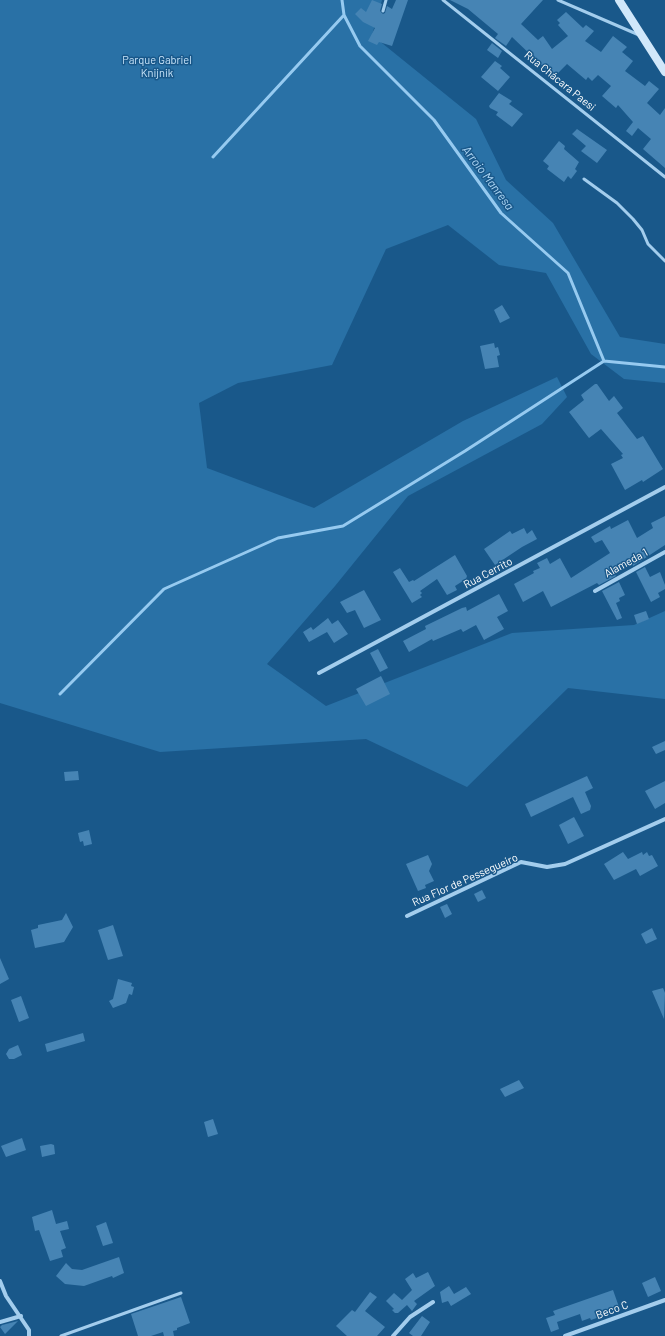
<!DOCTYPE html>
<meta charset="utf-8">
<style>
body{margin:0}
canvas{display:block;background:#19588a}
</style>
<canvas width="665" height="1336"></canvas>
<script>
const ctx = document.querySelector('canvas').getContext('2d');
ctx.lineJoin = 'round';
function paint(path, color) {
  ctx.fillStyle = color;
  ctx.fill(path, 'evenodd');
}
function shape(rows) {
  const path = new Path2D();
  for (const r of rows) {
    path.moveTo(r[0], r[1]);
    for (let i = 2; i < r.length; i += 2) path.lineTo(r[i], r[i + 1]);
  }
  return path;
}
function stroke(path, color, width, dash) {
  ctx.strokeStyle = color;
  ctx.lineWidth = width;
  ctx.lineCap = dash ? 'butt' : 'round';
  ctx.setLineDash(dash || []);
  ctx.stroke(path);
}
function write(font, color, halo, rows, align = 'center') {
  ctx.font = font + ' Barlow,sans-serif';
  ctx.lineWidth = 3;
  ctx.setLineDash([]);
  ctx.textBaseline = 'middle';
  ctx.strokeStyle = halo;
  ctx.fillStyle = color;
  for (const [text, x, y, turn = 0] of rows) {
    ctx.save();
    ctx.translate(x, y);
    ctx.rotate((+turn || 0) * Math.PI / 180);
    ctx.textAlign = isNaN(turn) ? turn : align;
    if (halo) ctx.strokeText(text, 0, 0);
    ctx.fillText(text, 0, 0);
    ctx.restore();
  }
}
paint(shape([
 [0,0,382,0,372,35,476,119,506,180,553,223,620,337,665,344,665,383,624,379,591,354,546,273,499,265,448,225,386,249,332,365,238,383,199,403,207,468,314,508,463,421,557,377,567,397,542,424,408,496,335,586,267,664,326,706,512,633,634,625,665,611,665,699,568,688,467,787,366,739,160,752,0,703]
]), '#2971a6');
stroke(shape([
 [342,0,344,15,360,46,434,120,501,213,568,273,604,361,665,367],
 [213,157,344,15],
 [60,694,164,589,278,538,343,526,465,451,604,361]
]), '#96caf0', 3);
paint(shape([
 [372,0,382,4,380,11,383,14,385,13,387,6,392,9,396,0,408,0,392,46,379,42,377,45,368,41,375,28,363,22,355,14,361,8,366,12],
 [450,0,543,0,521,24,538,40,543,36,552,49,568,36,558,25,560,23,557,20,566,12,583,28,586,25,594,31,585,41,601,52,613,36,627,47,622,52,633,61,625,71,645,86,649,81,659,89,647,103,660,115,665,108,665,168,643,149,651,139,638,128,632,136,626,131,633,122,618,105,616,108,602,96,611,86,598,75,592,81,588,77,586,80,567,64,554,77,512,37,506,46,495,38,498,34,468,9],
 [492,43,502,51,498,58,487,50],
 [495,61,502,66,500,68,510,77,498,91,481,77],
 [499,93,512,101,509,104,523,114,512,127,496,115,498,112,490,108,489,106],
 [577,129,607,150,597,163,581,151,586,146,572,134],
 [559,141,565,146,564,149,579,162,575,169,577,171,571,179,568,176,564,182,547,169,549,166,543,161],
 [502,305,510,318,500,323,494,310],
 [494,343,495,348,498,347,500,355,497,356,499,367,485,369,480,346],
 [595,384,597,384,609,401,614,396,623,408,617,413,637,439,643,436,663,469,643,482,642,480,625,490,611,464,623,458,621,455,623,454,601,429,589,438,569,412,584,400,581,395],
 [665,516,665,545,633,566,630,560,614,568,616,572,614,573,616,576,599,585,597,583,551,607,543,591,523,602,514,584,534,573,533,571,540,568,537,563,547,558,550,564,560,558,571,578,610,553,602,540,595,543,591,537,610,526,611,529,628,520,637,538,653,528,651,523],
 [524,528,527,534,532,530,537,539,522,547,495,565,484,549,510,531,512,534],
 [455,555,467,576,466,579,455,586,457,590,447,595,437,579,420,591,422,593,420,595,422,597,412,603,393,572,400,568,409,582,413,580,414,581],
 [645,567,650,577,660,572,665,585,665,589,658,593,660,597,651,602,636,572],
 [619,582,625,595,619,598,620,601,616,603,622,618,617,620,602,591],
 [364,590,381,620,364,628,355,610,347,613,340,602],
 [499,594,508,611,497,617,504,629,484,640,476,625,463,632,461,629,433,641,432,639,409,652,403,641,426,629,425,626,462,608,466,607,467,611],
 [646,611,649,619,637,624,634,615],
 [328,618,332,624,338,620,348,634,334,643,327,632,309,642,303,632,311,627,313,630],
 [378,649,388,668,380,672,370,653],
 [381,676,390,694,366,706,356,689],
 [665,741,665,750,656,754,652,747],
 [78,771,79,780,65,781,64,772],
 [587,776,593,788,585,792,591,806,590,810,581,814,573,797,531,817,525,804],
 [665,781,665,803,655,809,645,791],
 [574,817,584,836,568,844,559,825],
 [89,830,92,844,84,846,83,841,80,842,78,833],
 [623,852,628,859,642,852,643,855,647,852,649,856,652,855,658,866,640,876,636,869,614,880,604,864],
 [428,855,432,864,429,871,434,881,425,885,426,888,418,891,406,864],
 [482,890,486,898,478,902,474,894],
 [447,904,452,914,445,918,440,907],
 [66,913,73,927,64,942,35,948,31,930,38,928,38,925,62,920],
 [113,925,123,956,108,960,98,930],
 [652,928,657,939,646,944,641,934],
 [0,958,9,979,0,984],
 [118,979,132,983,131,986,134,987,132,995,129,994,126,1003,113,1008,109,1001,113,999],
 [663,988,665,993,664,1019,652,991],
 [21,996,29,1018,19,1022,11,1000],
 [83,1033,85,1041,47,1052,45,1044],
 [18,1045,22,1055,14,1059,9,1059,6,1054,9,1049],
 [519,1080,524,1088,505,1097,500,1089],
 [213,1119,218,1134,208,1137,204,1122],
 [22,1138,26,1150,6,1157,1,1146],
 [51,1144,54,1145,55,1154,42,1157,40,1146],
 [52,1210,56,1224,67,1221,69,1229,60,1231,66,1248,61,1250,63,1257,50,1261,39,1230,35,1231,32,1217],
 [106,1222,113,1243,103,1246,96,1226],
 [119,1257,124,1273,113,1278,112,1276,84,1286,65,1284,56,1276,66,1263,72,1269,82,1270],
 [428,1272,435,1286,414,1301,417,1304,412,1311,407,1305,398,1313,395,1313,392,1310,394,1309,386,1301,394,1293,402,1300,412,1290,405,1279,413,1273,416,1278],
 [655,1277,661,1291,648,1297,642,1283],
 [449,1286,454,1294,466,1287,471,1294,451,1306,448,1301,442,1303,440,1292],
 [613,1290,619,1307,607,1311,608,1314,591,1320,590,1318,582,1321,580,1314,557,1322,559,1329,551,1332,546,1318,555,1315,553,1311],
 [370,1292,377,1297,365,1311,385,1327,377,1336,347,1336,336,1326,352,1310,355,1312],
 [181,1297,190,1323,177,1328,177,1330,173,1331,174,1336,164,1336,163,1332,151,1336,138,1336,131,1314],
 [422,1316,430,1322,421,1336,413,1336,409,1333],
 [18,1321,5,1334,0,1327,2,1325]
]), '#4684b4');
stroke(shape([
 [443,0,665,177],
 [558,0,639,35],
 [383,11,386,0],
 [584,179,617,203,633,219,642,230,648,244,665,261],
 [61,1336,181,1293]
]), '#a3cded', 3);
stroke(shape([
 [595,591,665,552],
 [319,673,665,487],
 [407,916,521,862,547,867,565,864,665,819],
 [0,1281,6,1296,29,1330,29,1336],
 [0,1322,21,1316],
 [393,1336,410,1317,433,1302],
 [565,1336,665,1300]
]), '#a3cded', 4);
stroke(shape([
 [619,0,665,72]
]), '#d0e7fa', 8);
write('11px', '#c9e5fa', '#19588a', [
 ["Parque Gabriel",157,60],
 ["Knijnik",157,73]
]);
write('11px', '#fff', '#19588a', [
 ["Rua Chácara Paesi",560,81,39],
 ["Alameda 1",626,563,-29],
 ["Rua Cerrito",488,573,-28],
 ["Rua Flor de Pessegueiro",465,880,-24],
 ["Beco C",612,1310,-20]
]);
write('italic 12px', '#afd7f5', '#19588a', [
 ["Arroio Manresa",488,178,53]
]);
</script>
